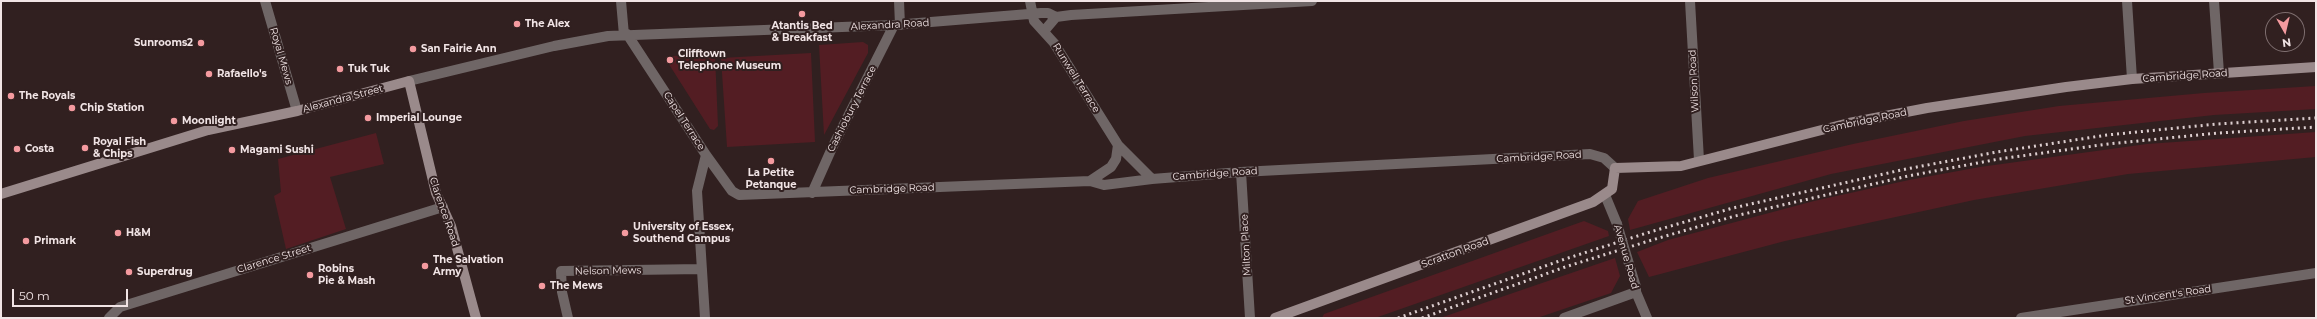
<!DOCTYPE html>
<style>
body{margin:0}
#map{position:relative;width:2317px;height:319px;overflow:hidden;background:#312020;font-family:Montserrat,sans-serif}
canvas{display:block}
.frame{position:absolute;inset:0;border:2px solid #f1e4e5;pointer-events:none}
.north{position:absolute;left:2265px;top:12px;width:40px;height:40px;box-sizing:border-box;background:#312020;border:1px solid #7e6e6f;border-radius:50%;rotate:172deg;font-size:11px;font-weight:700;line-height:16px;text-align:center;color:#f1e4e5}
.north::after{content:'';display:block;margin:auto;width:14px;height:18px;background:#f49a9f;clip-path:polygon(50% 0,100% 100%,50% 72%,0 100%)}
.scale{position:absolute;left:12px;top:289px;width:116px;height:18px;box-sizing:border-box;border:2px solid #f1e4e5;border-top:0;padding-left:5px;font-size:12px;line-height:14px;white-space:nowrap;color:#f1e4e5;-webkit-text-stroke:3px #312020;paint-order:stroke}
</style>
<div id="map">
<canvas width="2317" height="319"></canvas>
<div class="frame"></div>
<div class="north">N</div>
<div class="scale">50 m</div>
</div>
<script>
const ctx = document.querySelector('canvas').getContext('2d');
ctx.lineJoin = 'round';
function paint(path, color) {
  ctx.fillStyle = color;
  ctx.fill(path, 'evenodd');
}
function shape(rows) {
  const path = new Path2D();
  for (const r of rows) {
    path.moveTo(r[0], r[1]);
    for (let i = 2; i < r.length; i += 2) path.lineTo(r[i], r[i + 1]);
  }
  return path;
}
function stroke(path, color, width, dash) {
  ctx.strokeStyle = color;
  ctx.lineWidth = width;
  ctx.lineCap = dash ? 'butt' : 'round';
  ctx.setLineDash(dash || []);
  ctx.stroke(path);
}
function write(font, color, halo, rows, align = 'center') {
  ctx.font = font + ' Montserrat,sans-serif';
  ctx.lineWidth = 4;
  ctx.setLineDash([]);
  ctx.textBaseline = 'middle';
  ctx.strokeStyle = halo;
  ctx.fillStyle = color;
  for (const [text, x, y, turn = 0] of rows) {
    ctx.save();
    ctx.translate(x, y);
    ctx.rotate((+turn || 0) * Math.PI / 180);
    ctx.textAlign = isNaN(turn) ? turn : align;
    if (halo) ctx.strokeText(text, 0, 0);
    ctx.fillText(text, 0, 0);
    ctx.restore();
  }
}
paint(shape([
 [863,42,868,45,868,53,824,135,819,45],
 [811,53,815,142,727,147,721,58],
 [715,55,718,126,714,130,710,129,665,58,669,56],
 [2316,86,2316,109,2214,115,2025,136,1831,174,1630,230,1628,219,1638,201,1708,178,1853,144,1964,121,2059,106,2204,93],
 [2316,132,2316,157,2128,174,1974,200,1785,241,1649,277,1637,252,1668,240,1814,201,1909,180,1980,167,2147,144],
 [376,133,384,164,330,177,346,229,286,249,274,196,281,192,278,159],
 [1584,221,1608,231,1609,236,1375,318,1322,318,1324,314],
 [1615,258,1620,276,1611,293,1537,318,1440,318]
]), '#531d23');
stroke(shape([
 [265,1,297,111],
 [621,1,624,35],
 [899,1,900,25],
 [1030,1,1034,21,1054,43,1118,145,1152,179],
 [1690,1,1699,160],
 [2127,1,2132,79],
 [2214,1,2219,73],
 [1045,30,1056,17,1071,15,1312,1],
 [627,34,706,155,732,191,739,195,1090,181,1104,185,1152,179,1241,172,1590,154,1604,158,1615,168],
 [409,81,554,46,608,36,894,25,1041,13,1048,13,1056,17],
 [1241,172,1250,318],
 [1090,181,1111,167,1116,159,1118,145],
 [812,193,832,148,894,25],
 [1605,195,1617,224],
 [1636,286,1636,292,1647,318],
 [109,318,120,307,443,207],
 [568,318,562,292,561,271,702,269],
 [705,318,697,191,706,155],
 [1564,318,1636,292],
 [2021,318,2316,273]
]), '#6f6666', 10);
stroke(shape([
 [1,194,208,130,297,111,409,81,436,193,451,226,476,318],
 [1275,318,1593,202,1612,189,1615,168,1681,166,1849,123,1927,108,2066,87,2132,79,2316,67]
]), '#9a8a8b', 10);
stroke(shape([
 [1398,318,1565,259,1650,232,1733,208,1906,169,1997,152,2107,135,2217,124,2316,118],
 [1422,318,1568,266,1652,240,1735,216,1908,176,1999,159,2108,144,2218,133,2316,127]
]), '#dccecf', 3, [2, 4]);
stroke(shape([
 [1617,224,1635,284]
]), '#6f6666', 10);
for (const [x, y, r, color] of [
 [802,14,4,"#f49a9f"],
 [517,24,4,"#f49a9f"],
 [201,43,4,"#f49a9f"],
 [413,49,4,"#f49a9f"],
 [670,60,4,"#f49a9f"],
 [340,69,4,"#f49a9f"],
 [209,74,4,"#f49a9f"],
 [11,96,4,"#f49a9f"],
 [72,108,4,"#f49a9f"],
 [368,118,4,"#f49a9f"],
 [174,121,4,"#f49a9f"],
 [85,148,4,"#f49a9f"],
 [17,149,4,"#f49a9f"],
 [232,150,4,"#f49a9f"],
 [771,161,4,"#f49a9f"],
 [118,233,4,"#f49a9f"],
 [625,233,4,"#f49a9f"],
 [26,241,4,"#f49a9f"],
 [425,266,4,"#f49a9f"],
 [129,272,4,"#f49a9f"],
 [310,275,4,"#f49a9f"],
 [542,286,4,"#f49a9f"]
]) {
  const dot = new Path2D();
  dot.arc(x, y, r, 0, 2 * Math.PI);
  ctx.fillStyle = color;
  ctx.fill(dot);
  stroke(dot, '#312020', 1.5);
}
write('bold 10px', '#f1e4e5', '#312020', [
 ["The Alex",525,24],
 ["Atantis Bed",802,26,"center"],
 ["& Breakfast",802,38,"center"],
 ["Sunrooms2",193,43,"right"],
 ["San Fairie Ann",421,49],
 ["Clifftown",678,54],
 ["Telephone Museum",678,66],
 ["Tuk Tuk",348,69],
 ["Rafaello's",217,74],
 ["The Royals",19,96],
 ["Chip Station",80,108],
 ["Imperial Lounge",376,118],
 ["Moonlight",182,121],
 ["Royal Fish",93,142],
 ["& Chips",93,154],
 ["Costa",25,149],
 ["Magami Sushi",240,150],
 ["La Petite",771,173,"center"],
 ["Petanque",771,185,"center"],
 ["University of Essex,",633,227],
 ["Southend Campus",633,239],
 ["H&M",126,233],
 ["Primark",34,241],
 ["The Salvation",433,260],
 ["Army",433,272],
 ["Robins",318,269],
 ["Pie & Mash",318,281],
 ["Superdrug",137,272],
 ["The Mews",550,286]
], 'left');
write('10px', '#f1e4e5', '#312020', [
 ["Alexandra Road",890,25,-3],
 ["Royal Mews",281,56,74],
 ["Cambridge Road",2185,76,-4],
 ["Runwell Terrace",1076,78,58],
 ["Wilson Road",1694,81,-93],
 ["Alexandra Street",343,99,-15],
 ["Cashiobury Terrace",852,109,-63],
 ["Capel Terrace",684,121,57],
 ["Cambridge Road",1865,121,-12],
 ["Cambridge Road",1539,157,-3],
 ["Cambridge Road",1215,174,-4],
 ["Cambridge Road",892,189,-2],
 ["Clarence Road",444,212,71],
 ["Milton Place",1246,245,-93],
 ["Scratton Road",1455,253,-20],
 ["Avenue Road",1626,257,74],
 ["Clarence Street",274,259,-17],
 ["Nelson Mews",608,271,-1],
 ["St Vincent's Road",2168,295,-8]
]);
</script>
